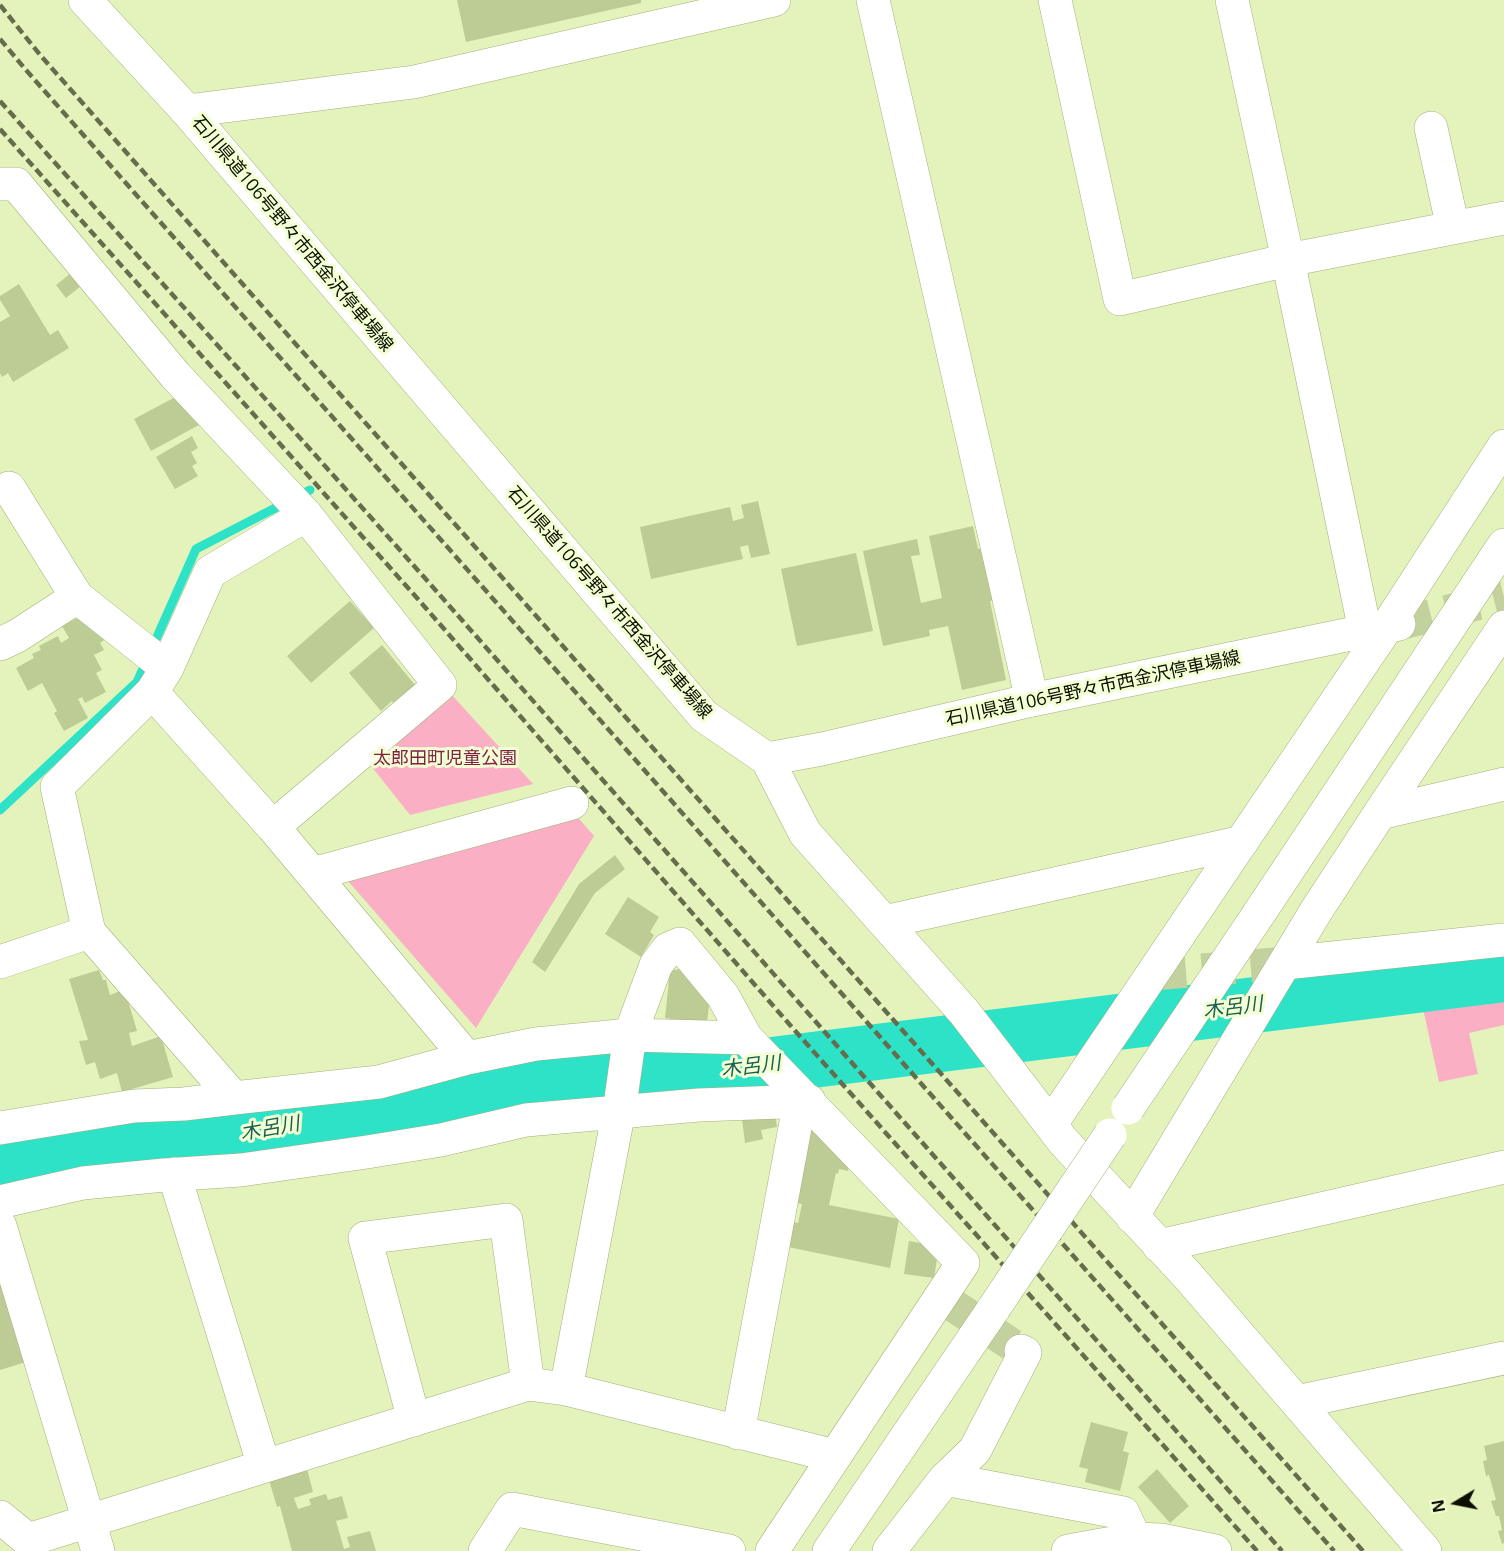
<!DOCTYPE html>
<meta charset="utf-8">
<style>
body{margin:0}
#map{position:relative;width:1504px;height:1551px;overflow:hidden;background:#e4f3bb;font-family:"Open Sans",sans-serif}
canvas{display:block}
.north{position:absolute;left:1426px;top:1473px;width:60px;height:60px;-webkit-text-stroke:4px #f2ffd2;paint-order:stroke;rotate:260deg;font-size:16px;font-weight:700;line-height:24px;text-align:center;color:#0b0f00}
.north::after{content:'';display:block;margin:auto;width:21px;height:27px;background:#0b0f00;clip-path:polygon(50% 0,100% 100%,50% 72%,0 100%)}
</style>
<div id="map">
<canvas width="1504" height="1551"></canvas>
<div class="north">N</div>
</div>
<script>
const ctx = document.querySelector('canvas').getContext('2d');
ctx.lineJoin = 'round';
function paint(path, color) {
  ctx.fillStyle = color;
  ctx.fill(path, 'evenodd');
}
function shape(rows) {
  const path = new Path2D();
  for (const r of rows) {
    path.moveTo(r[0], r[1]);
    for (let i = 2; i < r.length; i += 2) path.lineTo(r[i], r[i + 1]);
  }
  return path;
}
function stroke(path, color, width, dash) {
  ctx.strokeStyle = color;
  ctx.lineWidth = width;
  ctx.lineCap = dash ? 'butt' : 'round';
  ctx.setLineDash(dash || []);
  ctx.stroke(path);
}
function write(font, color, halo, rows, align = 'center') {
  ctx.font = font + ' "Open Sans","Noto Sans JP",sans-serif';
  ctx.lineWidth = 6;
  ctx.setLineDash([]);
  ctx.textBaseline = 'middle';
  ctx.strokeStyle = halo;
  ctx.fillStyle = color;
  for (const [text, x, y, turn = 0] of rows) {
    ctx.save();
    ctx.translate(x, y);
    ctx.rotate((+turn || 0) * Math.PI / 180);
    ctx.textAlign = isNaN(turn) ? turn : align;
    if (halo) ctx.strokeText(text, 0, 0);
    ctx.fillText(text, 0, 0);
    ctx.restore();
  }
}
paint(shape([
 [450,693,533,784,410,815,368,762],
 [575,814,594,836,476,1028,342,874],
 [1501,973,1504,987,1504,1025,1469,1033,1478,1074,1439,1082,1419,990]
]), '#faafc5');
stroke(shape([
 [0,810,137,682,196,549,310,490]
]), '#2ee2c8', 9);
stroke(shape([
 [0,1160,53,1149,235,1135,382,1109,455,1092,571,1073,652,1075,716,1072,1504,974]
]), '#2ee2c8', 56);
paint(shape([
 [457,0,641,0,641,3,466,42],
 [76,269,86,282,66,298,56,285],
 [19,284,50,335,58,330,69,348,13,382,8,373,2,377,0,373,0,322,10,316,0,300,0,296],
 [183,393,199,425,151,451,134,419],
 [192,436,198,448,191,452,197,463,192,466,198,476,175,489,156,457],
 [758,501,770,554,751,558,748,545,740,547,743,559,651,579,640,527,730,507,733,521,744,518,741,505],
 [973,526,978,549,982,548,994,600,990,601,1006,680,962,690,948,626,929,630,930,636,883,646,863,551,917,539,920,555,911,556,921,603,942,598,929,536],
 [856,553,873,631,797,646,781,569],
 [350,601,374,628,311,683,287,656],
 [89,612,104,640,100,643,104,650,94,655,102,670,96,673,106,692,85,703,82,697,78,699,88,718,64,731,54,713,57,711,42,683,28,691,16,668,34,658,32,654,41,650,39,646,58,636,61,643,69,638,62,626],
 [382,645,415,685,394,704,392,701,381,711,349,673],
 [615,855,625,869,595,893,545,972,532,962,579,884],
 [628,897,659,917,650,932,654,935,641,957,605,934],
 [687,969,701,978,701,995,710,996,707,1024,665,1018,670,970],
 [99,970,103,980,106,980,110,995,120,991,126,994,137,1031,129,1033,132,1046,161,1036,173,1077,122,1092,117,1073,100,1079,95,1062,86,1065,79,1041,88,1040,69,979],
 [775,1113,777,1127,761,1130,763,1139,745,1143,742,1119],
 [811,1120,852,1154,848,1171,839,1169,838,1174,836,1173,829,1205,899,1219,890,1268,788,1247,793,1222,798,1223,802,1204,795,1203],
 [909,1241,932,1245,938,1253,934,1278,904,1274],
 [0,1278,26,1362,0,1370],
 [1091,1422,1128,1432,1123,1451,1129,1453,1120,1491,1085,1482,1088,1469,1079,1467],
 [1504,1441,1504,1543,1502,1544,1498,1531,1502,1530,1499,1516,1496,1516,1491,1501,1496,1500,1489,1475,1486,1476,1483,1461,1487,1460,1484,1446],
 [307,1469,313,1492,294,1498,298,1509,311,1505,309,1499,326,1494,328,1500,342,1496,348,1518,336,1521,344,1549,350,1547,347,1537,370,1531,376,1551,292,1551,280,1506,277,1507,269,1480],
 [1157,1469,1189,1506,1170,1523,1138,1487]
]), '#bdcc95');
stroke(shape([
 [1153,974,1285,963],
 [944,1299,1021,1351]
]), '#c3d19f', 33, [33, 16]);
stroke(shape([
 [1399,624,1504,597]
]), '#c3d19f', 33, [33, 16]);
const minor = shape([
 [873,0,1032,700],
 [1055,0,1120,299,1288,260,1365,631],
 [1232,0,1288,260,1504,218],
 [187,111,414,82,774,0],
 [1431,128,1453,228],
 [0,184,16,184,175,375,306,515,440,685,273,827],
 [9,488,77,597],
 [0,644,17,636,77,597,167,668],
 [152,692,167,668,210,572,306,515],
 [767,759,805,833,964,1012,1063,1141,1188,1276,1425,1551],
 [1380,813,1504,627],
 [313,874,572,803],
 [884,922,1242,842],
 [0,962,89,932],
 [1285,963,1504,940],
 [467,1058,273,827,152,692,57,787,89,932,234,1098,379,1082,467,1058,536,1044,630,1035,746,1038,963,1263,772,1551],
 [1051,1124,1386,628,1504,446],
 [0,1128,134,1106,184,1104,234,1098],
 [174,1174,264,1466],
 [0,1202,83,1183,164,1175,241,1170,367,1152,441,1140,526,1120,699,1105,809,1101],
 [1132,1217,1316,911,1380,813,1504,784],
 [0,1226,98,1551],
 [1159,1246,1504,1167],
 [566,1389,620,1105,630,1035,656,965,668,949,680,944,723,996,746,1038],
 [1297,1402,1504,1358],
 [414,1420,365,1238,506,1220,528,1384],
 [738,1433,800,1101],
 [945,1479,1123,1513,1135,1539,1137,1551],
 [0,1517,28,1540,528,1384,566,1389,835,1456],
 [485,1551,512,1509,729,1551],
 [889,1551,945,1479,975,1450,1025,1353,1021,1351],
 [1068,1551,1135,1539,1161,1540,1215,1551]
]);
const tertiary = shape([
 [1258,915,1504,545],
 [829,1551,994,1308]
]);
const secondary = shape([
 [85,0,187,111,704,716,767,759,822,749,1032,700,1399,624]
]);
stroke(minor, '#a2b07b', 34);
stroke(tertiary, '#a2b07b', 34);
stroke(secondary, '#a2b07b', 34);
stroke(minor, '#fff', 33);
stroke(tertiary, '#fff', 33);
stroke(secondary, '#fff', 33);
stroke(shape([
 [0,5,41,56,1363,1551],
 [0,39,26,70,1334,1551],
 [0,101,431,585,1282,1551],
 [0,129,417,598,790,1025,1257,1551]
]), '#656d4d', 4.5, [9, 4.5]);
const tertiaryBridge = shape([
 [1128,1108,1258,915],
 [994,1308,1110,1135]
]);
stroke(tertiaryBridge, '#a2b07b', 34, []);
stroke(tertiaryBridge, '#fff', 33);
write('18px', '#0b0f00', '#f2ffd2', [
 ["石川県道106号野々市西金沢停車場線",292,234,50],
 ["石川県道106号野々市西金沢停車場線",609,603,49],
 ["石川県道106号野々市西金沢停車場線",1093,689,-12]
]);
write('18px', '#822048', '#f2ffd2', [
 ["太郎田町児童公園",445,759]
]);
write('italic 20px', '#1b5e53', '#f2ffd2', [
 ["木呂川",1233,1008,-7],
 ["木呂川",751,1067,-7],
 ["木呂川",270,1129,-10]
]);
</script>
